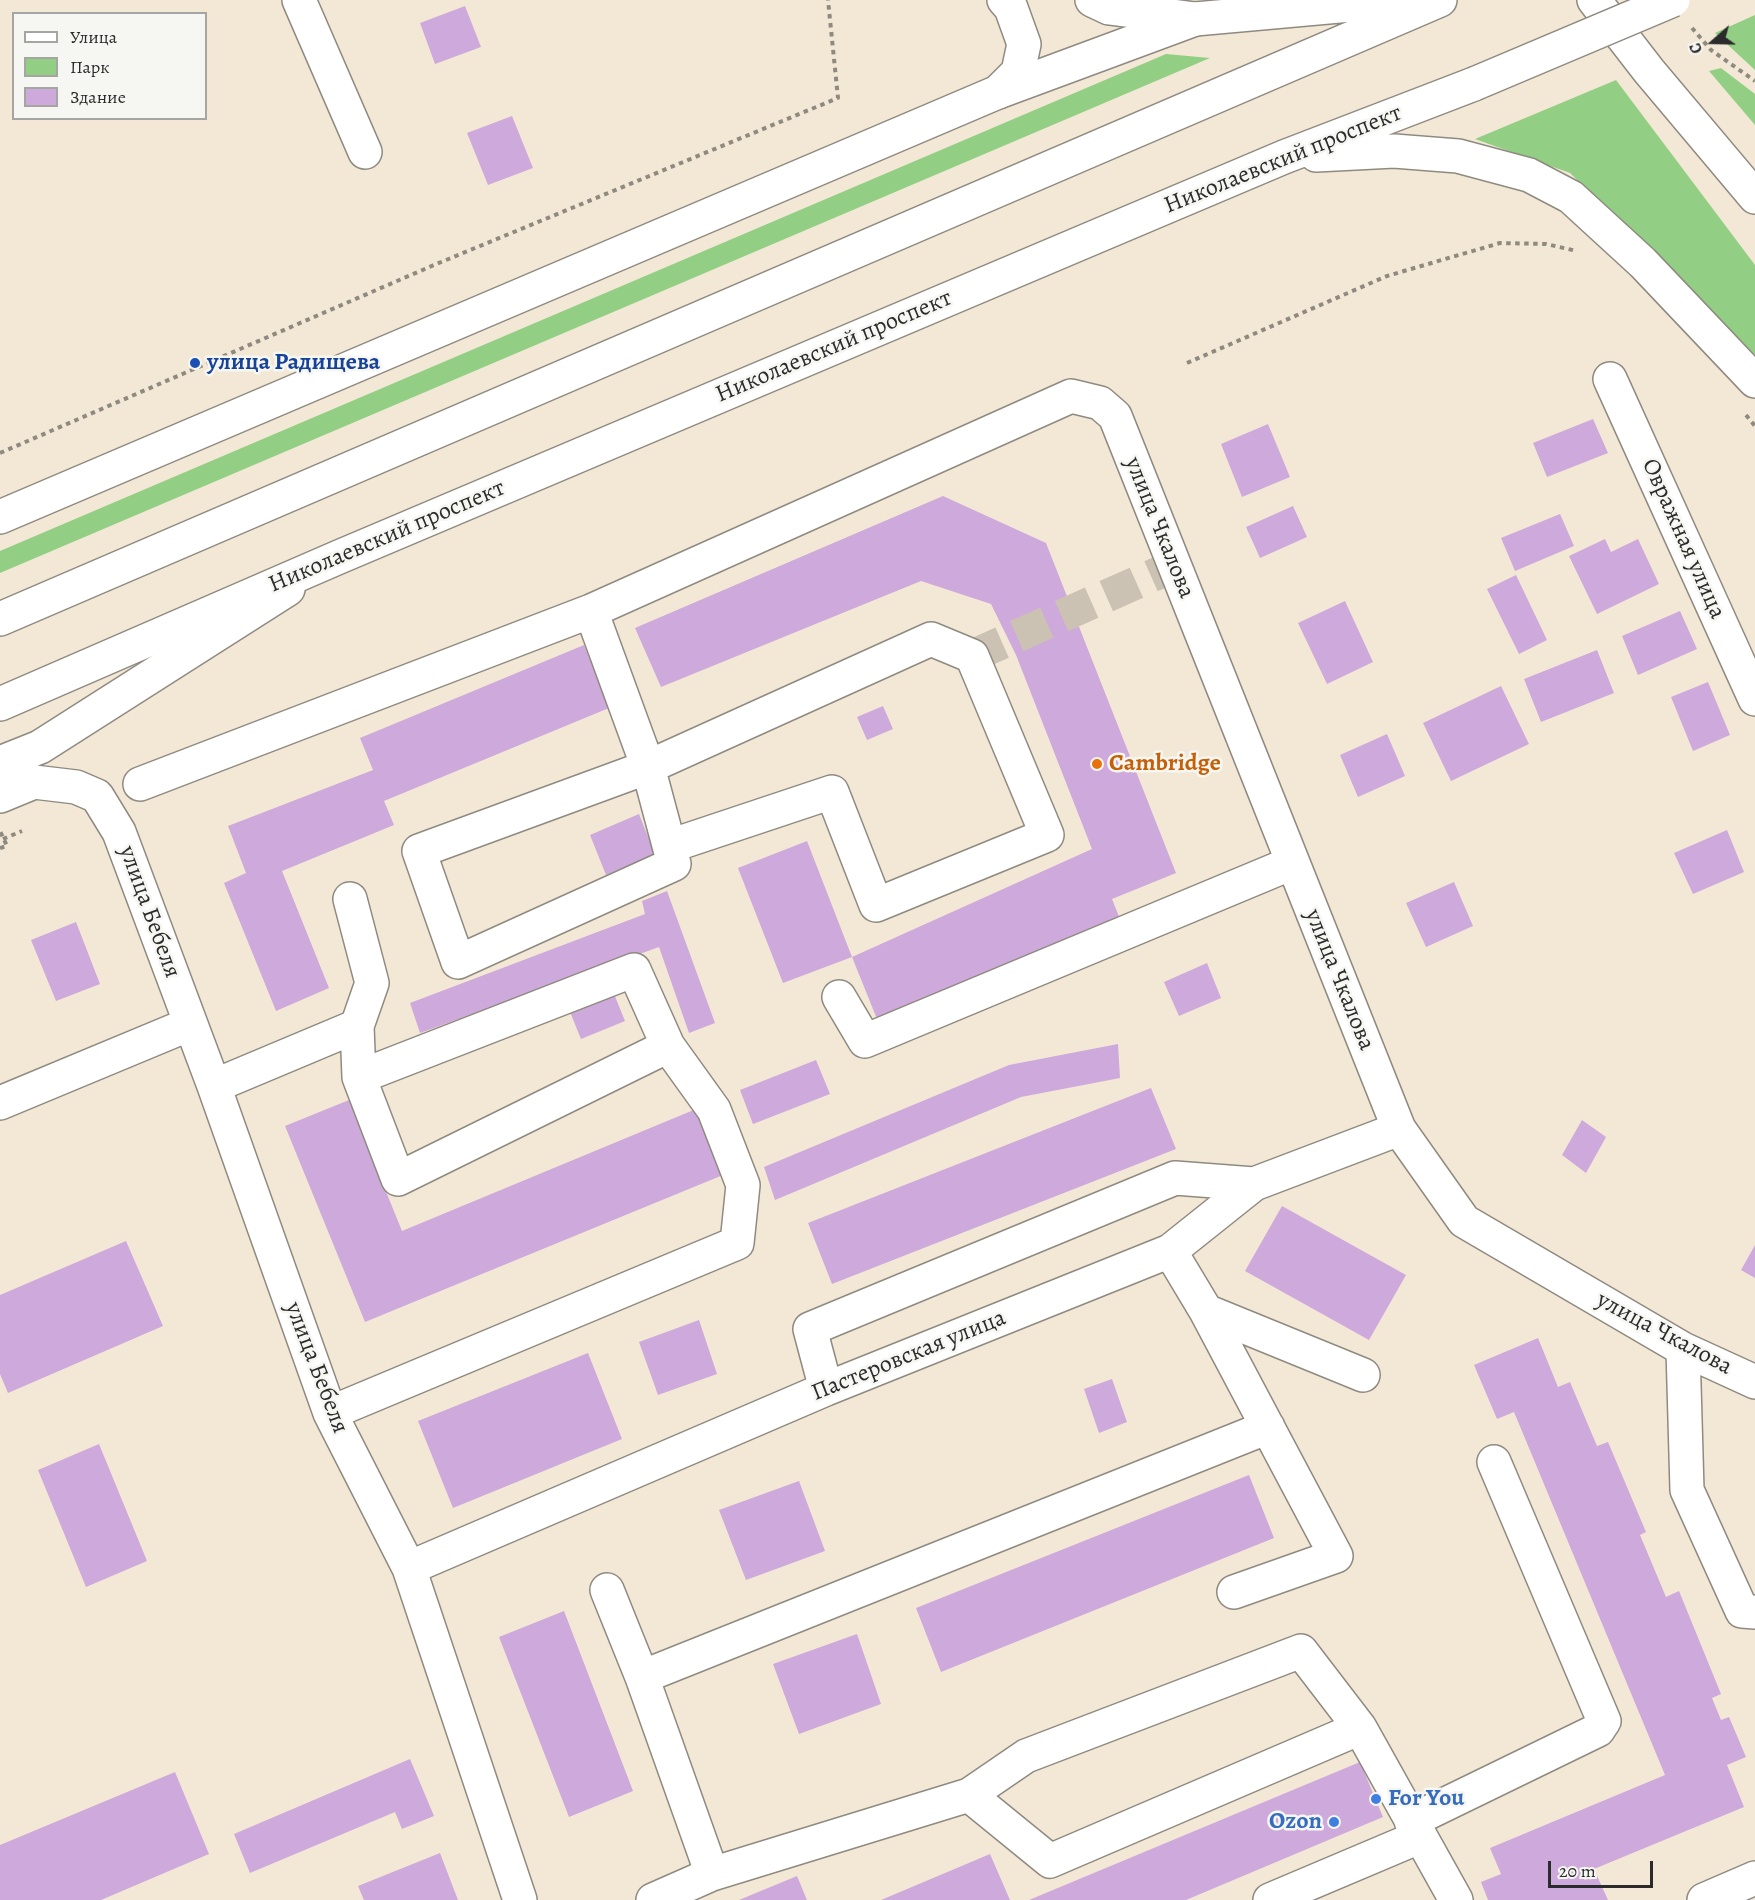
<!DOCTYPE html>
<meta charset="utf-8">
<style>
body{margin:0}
#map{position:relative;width:1755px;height:1900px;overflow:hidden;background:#f3e8d6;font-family:Alegreya,serif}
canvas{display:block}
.legend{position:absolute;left:12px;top:12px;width:195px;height:108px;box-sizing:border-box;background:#f6f6f2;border:2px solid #a5a5a2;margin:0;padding:8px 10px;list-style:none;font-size:18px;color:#2b2b2b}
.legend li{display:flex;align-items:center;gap:12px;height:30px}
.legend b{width:30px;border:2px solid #a5a5a2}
.north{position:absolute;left:1683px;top:12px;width:60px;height:60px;-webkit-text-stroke:4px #f6f6f2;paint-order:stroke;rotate:250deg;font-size:16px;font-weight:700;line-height:24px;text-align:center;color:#2b2b2b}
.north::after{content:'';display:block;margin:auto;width:21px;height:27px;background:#2b2b2b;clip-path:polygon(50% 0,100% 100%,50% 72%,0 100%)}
.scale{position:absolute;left:1548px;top:1861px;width:105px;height:27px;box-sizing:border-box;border:3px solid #2b2b2b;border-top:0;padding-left:8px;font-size:18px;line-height:21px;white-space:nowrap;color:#2b2b2b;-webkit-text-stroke:4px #f6f6f2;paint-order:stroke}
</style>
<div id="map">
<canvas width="1755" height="1900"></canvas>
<ul class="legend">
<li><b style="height:8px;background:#fff"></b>Улица</li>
<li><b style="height:16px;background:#92cf84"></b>Парк</li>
<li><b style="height:16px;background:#cea9dc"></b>Здание</li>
</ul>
<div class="north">С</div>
<div class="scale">20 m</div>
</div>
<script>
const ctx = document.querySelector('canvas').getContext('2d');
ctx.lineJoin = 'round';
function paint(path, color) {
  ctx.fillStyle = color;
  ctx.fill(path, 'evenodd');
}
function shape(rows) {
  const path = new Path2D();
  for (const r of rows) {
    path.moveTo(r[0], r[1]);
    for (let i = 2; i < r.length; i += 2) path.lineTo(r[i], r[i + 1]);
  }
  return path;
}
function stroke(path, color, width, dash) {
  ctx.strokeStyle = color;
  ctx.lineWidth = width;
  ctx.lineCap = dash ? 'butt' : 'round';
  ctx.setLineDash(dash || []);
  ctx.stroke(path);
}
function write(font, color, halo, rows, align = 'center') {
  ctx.font = font + ' Alegreya,serif';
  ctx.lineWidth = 5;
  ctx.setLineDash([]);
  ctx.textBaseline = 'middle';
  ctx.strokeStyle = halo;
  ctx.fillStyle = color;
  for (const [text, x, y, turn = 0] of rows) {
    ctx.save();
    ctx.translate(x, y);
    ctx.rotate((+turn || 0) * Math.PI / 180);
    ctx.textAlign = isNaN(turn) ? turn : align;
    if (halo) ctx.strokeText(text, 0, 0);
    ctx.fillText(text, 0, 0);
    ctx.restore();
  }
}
paint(shape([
 [1755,15,1755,70,1715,33],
 [1166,54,1210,58,0,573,0,551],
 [1721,68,1755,94,1755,125,1709,71],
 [1616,80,1755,265,1755,355,1570,173,1475,139]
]), '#92cf84');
paint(shape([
 [465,6,481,47,435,64,420,23],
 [512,116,533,168,488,185,467,133],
 [1593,419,1608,453,1547,477,1533,443],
 [1268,424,1290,477,1242,497,1221,444],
 [943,496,1046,543,1176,873,1112,899,1120,919,877,1019,852,957,1092,849,1016,655,991,604,921,581,661,687,635,628],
 [1293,506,1307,537,1260,558,1246,527],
 [1560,514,1574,546,1515,571,1501,538],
 [1605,539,1611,552,1638,539,1659,584,1597,614,1569,556],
 [1516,575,1547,640,1519,654,1487,589],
 [1345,601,1373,662,1327,684,1298,623],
 [1680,611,1697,649,1638,675,1622,636],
 [584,645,609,708,384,801,394,825,282,871,329,988,276,1011,224,883,246,873,228,826,373,770,360,738],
 [1597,650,1614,693,1541,722,1524,679],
 [1708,682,1730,735,1693,751,1671,697],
 [1501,686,1529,744,1451,781,1423,723],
 [883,706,893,729,867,740,857,717],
 [1387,734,1405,776,1358,797,1340,755],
 [639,814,655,854,606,875,590,835],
 [1727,830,1744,872,1693,894,1674,853],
 [807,841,852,957,783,983,738,868],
 [1454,882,1473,926,1426,947,1406,903],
 [667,891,715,1023,689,1033,659,947,420,1033,410,1003,645,914,642,901],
 [76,922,100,984,56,1001,31,940],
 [1207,963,1221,998,1179,1016,1164,982],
 [612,989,625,1021,581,1039,568,1007],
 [1118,1044,1120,1078,1021,1097,775,1200,764,1167,1009,1065],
 [816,1060,830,1094,753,1124,740,1090],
 [1151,1088,1176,1149,832,1284,808,1223],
 [349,1100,402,1231,696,1109,723,1175,365,1322,285,1126],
 [1582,1120,1606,1137,1586,1173,1562,1155],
 [1282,1206,1406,1275,1369,1340,1245,1271],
 [126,1241,163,1326,8,1393,0,1374,0,1295],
 [1755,1245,1755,1278,1741,1270],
 [699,1320,717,1374,658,1395,639,1342],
 [1538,1338,1558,1387,1570,1382,1597,1446,1608,1442,1646,1532,1640,1535,1666,1597,1679,1591,1721,1694,1712,1698,1721,1720,1729,1717,1746,1757,1727,1765,1744,1807,1594,1869,1608,1900,1488,1900,1481,1882,1501,1874,1490,1848,1665,1775,1514,1412,1497,1419,1474,1365],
 [588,1353,622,1439,453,1508,418,1421],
 [1112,1379,1127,1422,1099,1433,1084,1389],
 [99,1444,147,1561,86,1587,38,1470],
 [1249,1475,1274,1538,941,1672,916,1608],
 [799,1481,825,1551,746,1580,719,1510],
 [564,1611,633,1791,569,1817,499,1637],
 [857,1634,881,1704,799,1734,773,1664],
 [410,1759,434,1816,402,1829,395,1812,250,1873,234,1834],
 [1360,1762,1383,1817,1186,1900,1029,1900],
 [175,1772,209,1854,101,1900,0,1900,0,1845],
 [440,1853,458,1900,364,1900,358,1886],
 [990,1854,1010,1900,881,1900],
 [797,1876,807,1900,739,1900]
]), '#cea9dc');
stroke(shape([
 [972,656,1174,566]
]), '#cbc2b4', 33, [33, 16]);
const minor = shape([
 [299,0,365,152],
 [1610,379,1755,699],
 [0,517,998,92,1195,19],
 [591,611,648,767,674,864],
 [931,639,972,656,1047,835,876,905,832,792,670,846,674,864,458,962,419,851,648,767,931,639],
 [0,763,40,747,288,589],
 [140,784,591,611,1071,396,1100,403,1115,416,1399,1129,1464,1221,1683,1349,1755,1382],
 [0,796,34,782,76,787,97,796,119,832,214,1086,330,1413,409,1568,520,1900],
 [839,997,865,1041,1292,863],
 [214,1086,357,1026,359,1077,634,970,668,1046],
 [0,1103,190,1024],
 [1170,1251,1206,1311,1336,1556,1234,1592],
 [1206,1311,1363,1375],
 [1683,1349,1687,1490,1742,1611,1755,1612],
 [826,1389,810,1329,1175,1178,1254,1184],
 [330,1413,737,1243,743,1185,714,1110,668,1046,398,1179,359,1077,357,1026,372,983,350,899],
 [409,1568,826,1389,1170,1251,1254,1184,1399,1129],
 [607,1590,642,1677,712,1874],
 [642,1677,1268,1427],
 [969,1795,1026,1756,1301,1651,1360,1728],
 [1411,1821,1598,1730,1604,1721,1494,1462],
 [653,1900,712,1874,969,1795,1050,1861,1360,1728,1456,1900],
 [1270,1900,1419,1837],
 [1704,1900,1755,1878]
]);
const major = shape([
 [1092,0,1109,8,1195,19,1406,0],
 [1594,0,1649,71,1755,197],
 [998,92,1018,72,1024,44,1011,8,1004,0],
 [1316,155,1394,151,1458,156,1529,175,1571,197,1643,263,1755,381],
 [0,619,1440,0],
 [0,704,339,557,1284,157,1474,84]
]);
stroke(minor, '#8f8a80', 36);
stroke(major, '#8f8a80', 36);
stroke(shape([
 [1692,28,1711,50,1755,81],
 [1187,363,1387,276,1500,243,1546,244,1577,251],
 [1746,415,1755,426],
 [0,453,434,265,838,98,828,0],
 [3,839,22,831],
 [0,848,7,846,0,831]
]), '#8f8a80', 4, [4.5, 4.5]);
stroke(minor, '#fff', 33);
stroke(major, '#fff', 33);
const majorBridge = shape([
 [1474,84,1673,0]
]);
stroke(majorBridge, '#8f8a80', 36, []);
stroke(majorBridge, '#fff', 33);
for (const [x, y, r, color] of [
 [195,363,6,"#1a4fb4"],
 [1097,764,6,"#e8710a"],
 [1376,1799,6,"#3f7fe0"],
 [1334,1822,6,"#3f7fe0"]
]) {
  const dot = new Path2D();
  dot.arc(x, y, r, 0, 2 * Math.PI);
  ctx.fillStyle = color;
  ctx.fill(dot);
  stroke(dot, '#f6f6f2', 2);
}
write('24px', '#2b2b2b', '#f6f6f2', [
 ["Николаевский проспект",1283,160,-22],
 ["Николаевский проспект",834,347,-23],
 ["улица Чкалова",1159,528,68],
 ["Николаевский проспект",387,537,-23],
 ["Овражная улица",1683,539,66],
 ["улица Бебеля",149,912,70],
 ["улица Чкалова",1339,980,68],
 ["улица Чкалова",1664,1334,28],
 ["Пастеровская улица",909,1356,-22],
 ["улица Бебеля",316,1368,69]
]);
write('bold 24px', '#164399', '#f6f6f2', [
 ["улица Радищева",207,363]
], 'left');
write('bold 24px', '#c56008', '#f6f6f2', [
 ["Cambridge",1109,764]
], 'left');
write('bold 24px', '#366cbe', '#f6f6f2', [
 ["For You",1388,1799],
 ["Ozon",1322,1822,"right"]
], 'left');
</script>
